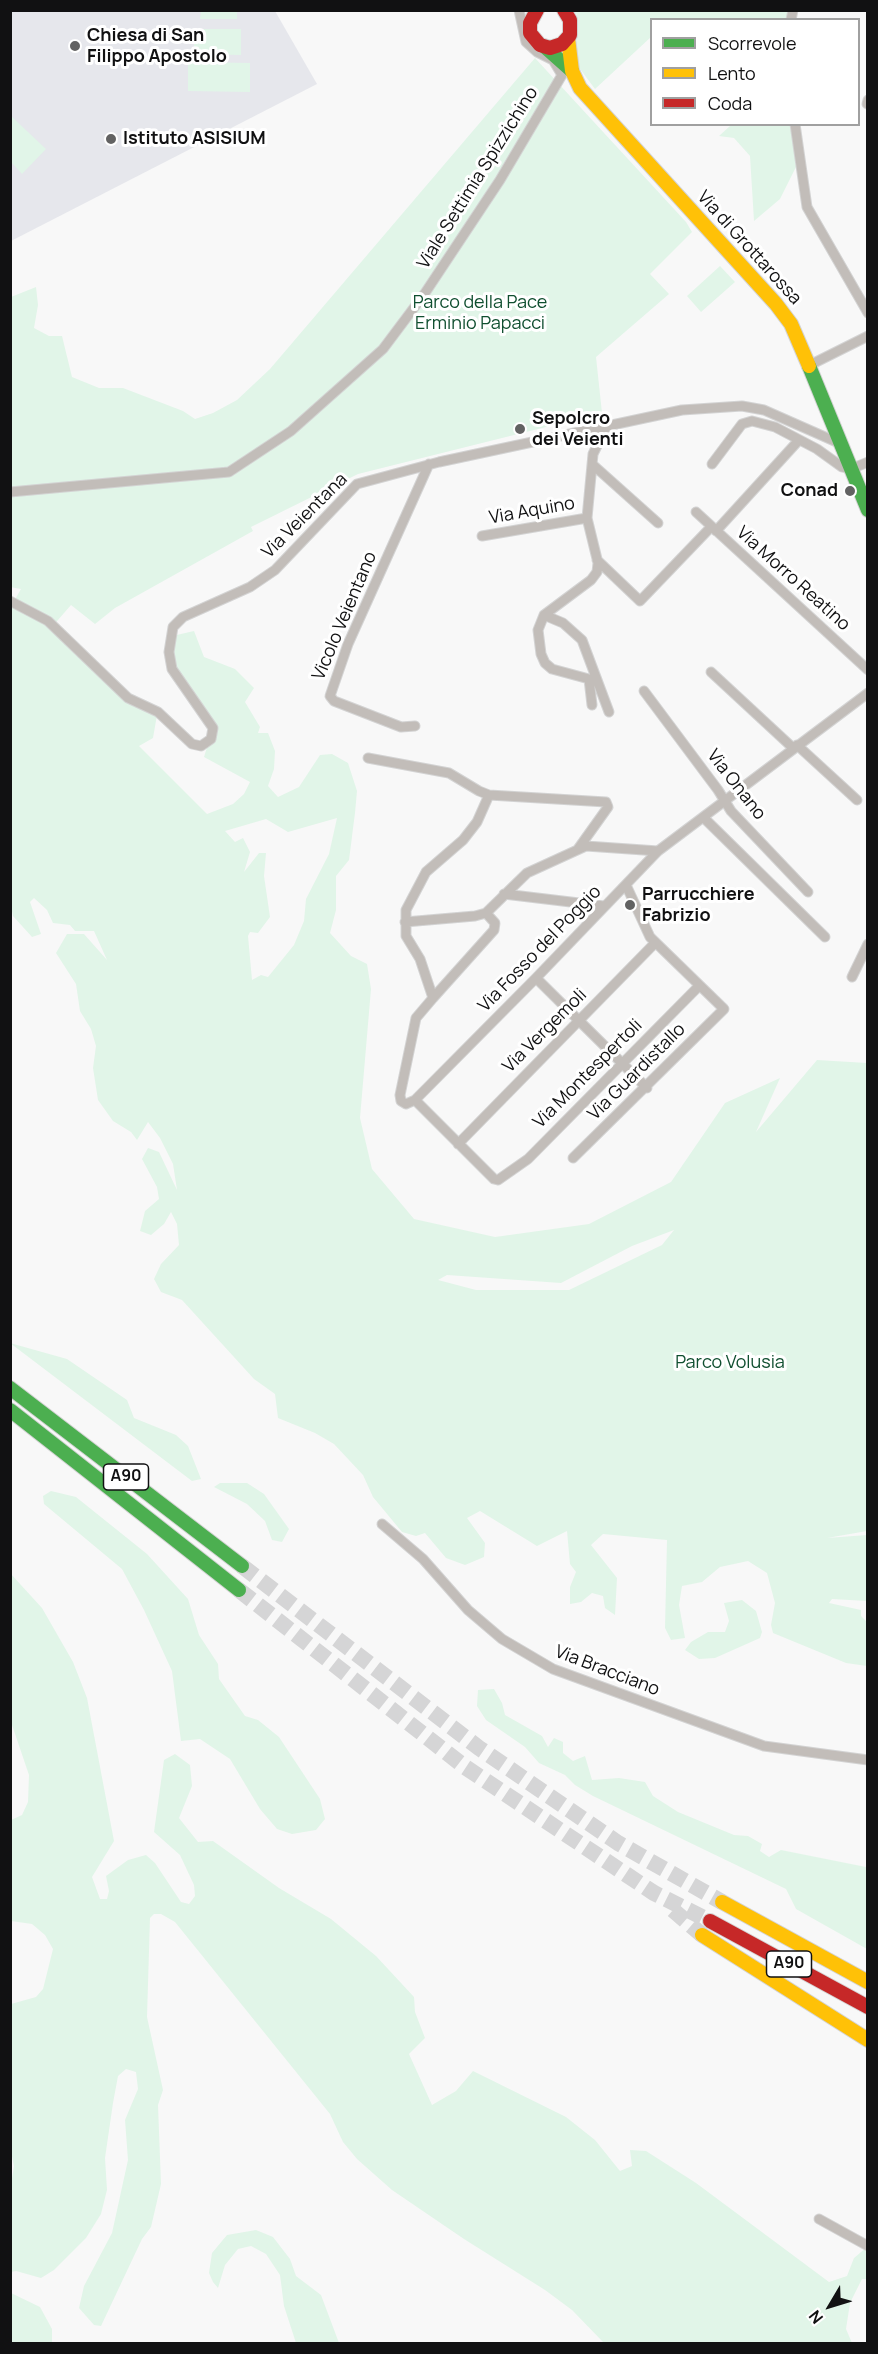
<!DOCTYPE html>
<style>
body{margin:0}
#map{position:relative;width:878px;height:2354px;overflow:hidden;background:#f8f8f8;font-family:Manrope,sans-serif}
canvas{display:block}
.frame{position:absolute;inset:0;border:12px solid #111112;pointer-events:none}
.legend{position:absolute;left:650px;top:18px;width:210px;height:108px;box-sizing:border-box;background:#fff;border:2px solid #a0a0a0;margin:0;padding:8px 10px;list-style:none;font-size:18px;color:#111112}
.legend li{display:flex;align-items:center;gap:12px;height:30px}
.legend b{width:30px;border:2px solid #a0a0a0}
.north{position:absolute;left:800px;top:2276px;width:60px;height:60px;-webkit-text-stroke:4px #fff;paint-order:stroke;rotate:232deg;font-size:16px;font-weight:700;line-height:24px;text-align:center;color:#111112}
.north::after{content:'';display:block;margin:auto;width:21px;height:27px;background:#111112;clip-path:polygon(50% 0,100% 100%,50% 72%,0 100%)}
</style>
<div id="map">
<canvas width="878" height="2354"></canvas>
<div class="frame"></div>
<ul class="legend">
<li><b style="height:8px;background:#4caf50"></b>Scorrevole</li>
<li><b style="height:8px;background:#ffc107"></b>Lento</li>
<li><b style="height:8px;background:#c62828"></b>Coda</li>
</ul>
<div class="north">N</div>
</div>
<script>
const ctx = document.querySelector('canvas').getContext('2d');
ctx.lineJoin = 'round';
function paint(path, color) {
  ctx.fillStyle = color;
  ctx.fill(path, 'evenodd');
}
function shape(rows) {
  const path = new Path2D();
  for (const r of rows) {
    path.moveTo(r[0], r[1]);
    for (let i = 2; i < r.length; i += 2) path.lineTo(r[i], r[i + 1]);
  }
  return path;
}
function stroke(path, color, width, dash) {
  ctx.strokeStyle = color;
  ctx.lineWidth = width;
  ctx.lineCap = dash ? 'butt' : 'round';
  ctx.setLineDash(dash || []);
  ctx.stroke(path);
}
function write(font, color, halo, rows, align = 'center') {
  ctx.font = font + ' Manrope,sans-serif';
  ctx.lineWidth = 6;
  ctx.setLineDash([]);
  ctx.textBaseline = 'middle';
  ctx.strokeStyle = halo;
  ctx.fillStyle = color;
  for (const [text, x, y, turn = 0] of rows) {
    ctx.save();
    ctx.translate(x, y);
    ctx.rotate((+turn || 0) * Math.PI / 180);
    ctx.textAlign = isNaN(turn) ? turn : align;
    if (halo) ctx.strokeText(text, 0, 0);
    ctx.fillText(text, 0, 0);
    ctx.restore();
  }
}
paint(shape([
 [11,11,275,11,317,84,11,241]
]), '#e6e7ec');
paint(shape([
 [201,11,237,11,237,19,200,19],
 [573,11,789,11,788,19,652,20,651,37,595,89,577,65,573,51,577,39,577,15],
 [194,29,241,29,241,55,194,54],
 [535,58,686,222,692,232,650,274,669,294,596,357,602,413,358,474,251,527,253,531,115,608,95,624,71,605,51,628,84,656,116,693,140,699,157,715,153,738,139,746,207,814,233,804,244,794,250,782,204,757,212,731,175,671,168,637,194,631,204,657,235,669,254,688,245,702,260,727,258,733,268,733,275,751,274,769,268,786,278,797,299,787,320,755,332,754,348,763,357,791,355,813,349,860,336,876,336,910,330,933,351,956,367,964,371,989,360,1118,372,1169,414,1219,495,1237,589,1224,671,1182,725,1103,780,1078,756,1132,817,1060,867,1063,867,1531,827,1538,867,1535,867,1601,832,1599,829,1603,861,1610,861,1616,867,1622,867,1666,846,1663,773,1633,771,1625,775,1603,767,1573,748,1561,720,1567,702,1582,682,1586,679,1605,685,1638,671,1640,665,1628,667,1540,603,1534,591,1545,617,1578,615,1615,605,1608,603,1596,592,1593,581,1602,570,1604,570,1587,576,1572,570,1564,567,1531,537,1546,480,1511,467,1518,485,1543,484,1557,465,1565,446,1558,425,1533,416,1536,402,1532,373,1497,363,1475,334,1444,315,1433,278,1418,275,1394,254,1379,182,1300,161,1292,154,1279,161,1264,179,1245,177,1224,171,1212,164,1224,151,1235,140,1231,145,1211,159,1199,157,1187,142,1159,148,1148,159,1152,177,1190,173,1164,160,1138,148,1122,137,1140,131,1132,113,1121,98,1100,93,1068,96,1046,91,1029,80,1011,76,984,56,953,67,934,84,934,107,960,94,931,75,931,70,925,53,923,47,910,34,898,30,902,41,934,32,937,13,916,11,907,10,608,21,589,10,587,11,297,36,287,38,305,34,328,49,336,62,336,72,377,99,388,123,388,183,411,195,419,213,413,237,400,270,369],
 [337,818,329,854,306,899,304,921,294,945,268,977,261,975,252,980,248,936,250,932,258,933,270,917,264,876,266,853,259,853,244,872,250,852,243,838,235,842,225,831,266,819,288,832],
 [674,1230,662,1245,569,1290,476,1290,438,1280,447,1275,561,1283,632,1246],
 [188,62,250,63,250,92,188,91],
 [10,115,46,149,22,174,11,162],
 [729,125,791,125,796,167,780,199,754,221,750,156,734,138,719,136,730,126],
 [720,266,735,282,701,312,687,296],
 [10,1343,67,1359,127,1400,134,1418,176,1435,188,1446,201,1479,192,1481],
 [220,1483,247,1483,264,1494,289,1529,282,1542,272,1540,265,1521,247,1504,214,1487],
 [51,1491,76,1497,147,1554,188,1599,199,1635,218,1664,219,1679,245,1716,258,1720,279,1737,320,1799,325,1819,316,1830,292,1834,277,1829,260,1809,230,1759,200,1739,181,1741,172,1671,144,1610,122,1569,44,1504,43,1496],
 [10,1573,42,1608,73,1662,87,1698,114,1841,92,1877,100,1899,107,1899,109,1891,106,1876,128,1860,146,1855,155,1863,181,1902,189,1904,195,1896,194,1885,180,1855,154,1832,164,1760,175,1754,190,1765,192,1786,179,1818,198,1842,213,1841,279,1888,331,1919,376,1956,414,1997,415,2012,425,2038,409,2054,432,2105,456,2091,473,2071,566,2117,595,2140,620,2171,632,2166,630,2150,646,2151,696,2183,829,2282,847,2276,854,2258,867,2247,867,2279,862,2279,850,2303,846,2329,852,2343,604,2343,572,2310,545,2290,464,2239,392,2190,357,2159,343,2142,330,2114,175,1922,161,1914,154,1914,150,1918,147,2017,163,2090,158,2105,161,2184,151,2227,142,2239,101,2326,94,2325,79,2308,84,2286,112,2233,128,2160,125,2120,138,2089,136,2072,126,2069,118,2076,113,2103,105,2158,107,2190,101,2214,86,2238,54,2270,41,2278,16,2271,11,2272,10,2191,14,2166,10,2147,11,2004,36,1997,43,1989,53,1949,45,1935,32,1924,11,1921,11,1820,22,1815,28,1802,29,1775,11,1722],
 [742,1600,756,1611,762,1632,760,1638,715,1658,699,1659,685,1650,691,1642,708,1632,725,1632,729,1621,724,1603],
 [494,1689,502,1703,505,1715,542,1736,548,1747,554,1738,563,1742,563,1753,573,1761,585,1756,592,1780,619,1778,645,1782,653,1796,678,1812,734,1835,748,1836,762,1844,760,1851,769,1857,781,1850,866,1867,867,1949,796,1909,786,1889,593,1796,575,1785,565,1775,539,1763,525,1747,486,1720,477,1706,478,1690],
 [256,2230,273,2237,290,2259,296,2276,321,2295,339,2343,296,2343,284,2306,280,2275,266,2254,251,2246,238,2249,225,2265,218,2288,213,2282,209,2273,212,2253,227,2235],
 [11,2293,40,2307,52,2329,52,2343,11,2343]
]), '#e1f5e8');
stroke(shape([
 [242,1566,479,1748,618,1843,722,1902],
 [239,1590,465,1767,654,1893,710,1921],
 [673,1910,702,1935]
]), '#d5d5d6', 16, [16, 8]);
const street = shape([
 [791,20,793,10],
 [867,104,868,100],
 [795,124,807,207,868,313],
 [810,365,868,336],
 [592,464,658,523],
 [712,464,742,424,752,421,775,427,817,449,842,467,851,469,868,462],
 [10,492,229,472,291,431,383,349,425,293,500,180,562,75,553,60,537,52,526,42,519,10],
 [696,512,868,670],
 [716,531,799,440],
 [482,536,587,518],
 [597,560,640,601,711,527],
 [10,601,48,621,128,698,158,712,192,744,201,746,211,739,213,728,172,669,169,652,173,627,183,617,250,587,275,570,357,484,439,462,682,410,742,406,764,410,841,444],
 [544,615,563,623,582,640,609,712],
 [711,672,793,748],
 [644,691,718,790,731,811,808,892],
 [592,705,589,679,552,669,545,663,541,654,538,630,544,615,591,580,597,572,598,563,587,518,593,454,607,425],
 [415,726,401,727,334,701,330,696,348,644,429,464],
 [797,745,857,800],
 [368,758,449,773,479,791,489,795,606,802,608,807,578,849],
 [489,795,477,822,463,840,426,872,406,910,406,936,420,959,433,998,416,1018,400,1095,401,1101,406,1104,415,1100,536,978,658,851,868,693],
 [704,818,825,937],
 [504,894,604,906],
 [405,922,475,916,486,913],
 [852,977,868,944],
 [536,978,647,1088],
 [433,998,494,930,495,923,486,913,527,873,586,846,658,851],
 [415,1100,494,1179,498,1180,528,1159,699,986],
 [458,1144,655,943],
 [573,1158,724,1009,650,937,626,885],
 [382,1524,423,1559,468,1610,502,1639,553,1669,764,1746,868,1760],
 [819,2219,868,2246]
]);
const fast = shape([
 [545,47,572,71],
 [809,366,868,510],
 [10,1388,242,1566],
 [10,1410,239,1590]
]);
const slow = shape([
 [568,38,572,71,580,88,776,304,791,324,809,366],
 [722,1902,868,1982],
 [702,1935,868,2040]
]);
const jam = shape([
 [537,10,530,23,530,33,540,45,550,48,562,44,570,35,570,20,564,10],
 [710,1921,868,2007]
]);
stroke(street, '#d3d3d3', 11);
stroke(fast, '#d3d3d3', 16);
stroke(slow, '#d3d3d3', 16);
stroke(jam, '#d3d3d3', 16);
stroke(street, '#c2bdb9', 9);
stroke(fast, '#4caf50', 14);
stroke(slow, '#ffc107', 14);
stroke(jam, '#c62828', 14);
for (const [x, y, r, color] of [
 [75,46,6,"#626262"],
 [111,139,6,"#626262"],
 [520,429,6,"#626262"],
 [850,491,6,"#626262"],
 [630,905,6,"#626262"]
]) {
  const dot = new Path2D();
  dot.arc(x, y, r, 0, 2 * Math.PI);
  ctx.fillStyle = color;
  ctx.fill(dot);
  stroke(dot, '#fff', 2);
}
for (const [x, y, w] of [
 [126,1477,45],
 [789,1964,45]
]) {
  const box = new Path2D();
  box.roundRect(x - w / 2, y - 13, w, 26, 4.5);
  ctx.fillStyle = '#fff';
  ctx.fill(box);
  stroke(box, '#111112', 1.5);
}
write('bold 16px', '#111112', null, [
 ["A90",126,1477],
 ["A90",789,1964]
]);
write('bold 18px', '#111112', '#fff', [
 ["Chiesa di San",87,36],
 ["Filippo Apostolo",87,57],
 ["Istituto ASISIUM",123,139],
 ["Sepolcro",532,419],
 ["dei Veienti",532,440],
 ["Conad",838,491,"right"],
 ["Parrucchiere",642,895],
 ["Fabrizio",642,916]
], 'left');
write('18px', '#111112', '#fff', [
 ["Viale Settimia Spizzichino",478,178,-58],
 ["Via di Grottarossa",749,248,48],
 ["Via Aquino",532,511,-10],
 ["Via Veientana",305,516,-45],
 ["Via Morro Reatino",793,579,42],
 ["Vicolo Veientano",345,616,-67],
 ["Via Onano",736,785,52],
 ["Via Fosso del Poggio",540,949,-46],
 ["Via Vergemoli",545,1031,-45],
 ["Via Guardistallo",637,1072,-45],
 ["Via Montespertoli",588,1074,-45],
 ["Via Bracciano",607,1671,21]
]);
write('18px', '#104f30', '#fff', [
 ["Parco della Pace",480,303],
 ["Erminio Papacci",480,324],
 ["Parco Volusia",730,1363]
]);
</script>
